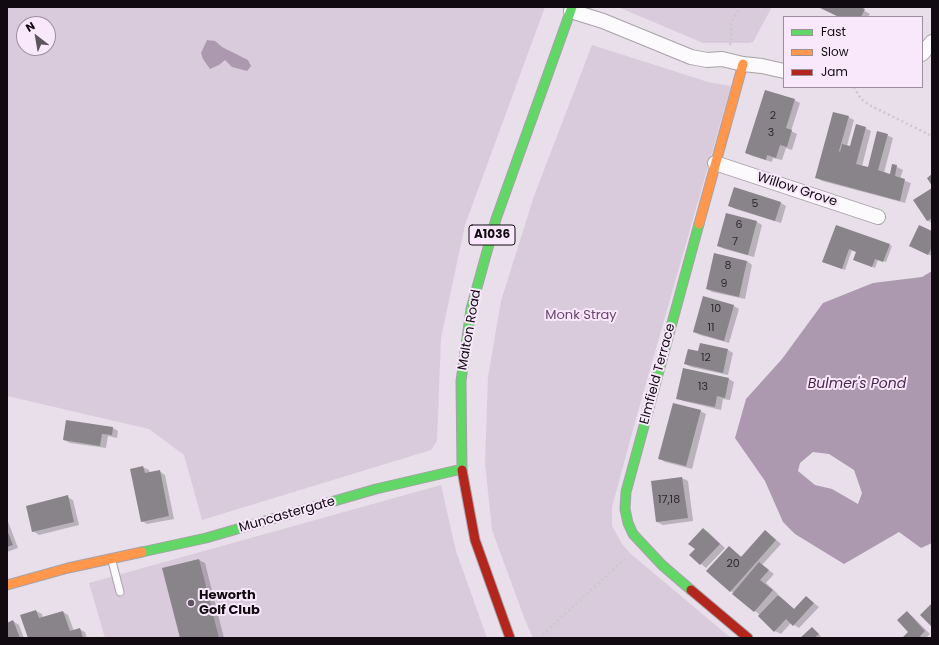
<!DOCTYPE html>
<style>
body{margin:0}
#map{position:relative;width:939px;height:645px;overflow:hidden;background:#e8dfea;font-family:Poppins,sans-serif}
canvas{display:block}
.frame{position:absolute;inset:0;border:8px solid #110b11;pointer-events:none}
.legend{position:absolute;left:783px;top:16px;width:140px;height:72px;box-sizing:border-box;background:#f9e7fc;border:1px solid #9c8f9e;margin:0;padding:5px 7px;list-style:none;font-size:12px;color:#110b11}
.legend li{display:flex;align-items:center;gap:8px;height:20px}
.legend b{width:20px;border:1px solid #9c8f9e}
.north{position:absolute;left:16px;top:16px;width:40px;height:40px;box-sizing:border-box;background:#f9e7fc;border:1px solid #9c8f9e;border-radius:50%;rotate:329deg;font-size:11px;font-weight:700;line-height:16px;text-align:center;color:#110b11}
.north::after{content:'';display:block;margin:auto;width:14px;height:18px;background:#5c555d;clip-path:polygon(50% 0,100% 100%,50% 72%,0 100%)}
</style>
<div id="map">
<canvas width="939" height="645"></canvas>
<div class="frame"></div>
<ul class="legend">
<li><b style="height:5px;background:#63d668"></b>Fast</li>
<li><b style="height:5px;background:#ff974d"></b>Slow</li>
<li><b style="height:5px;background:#b3261e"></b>Jam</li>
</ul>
<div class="north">N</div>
</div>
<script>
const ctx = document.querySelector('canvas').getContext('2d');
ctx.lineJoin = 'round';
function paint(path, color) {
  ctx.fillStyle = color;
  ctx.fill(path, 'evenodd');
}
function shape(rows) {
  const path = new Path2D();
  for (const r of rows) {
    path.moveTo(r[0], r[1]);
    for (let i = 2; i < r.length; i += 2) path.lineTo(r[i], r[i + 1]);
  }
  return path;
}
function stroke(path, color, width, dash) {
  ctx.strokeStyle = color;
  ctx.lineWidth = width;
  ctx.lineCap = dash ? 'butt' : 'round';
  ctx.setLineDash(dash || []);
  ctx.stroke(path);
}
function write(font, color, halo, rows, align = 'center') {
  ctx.font = font + ' Poppins,sans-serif';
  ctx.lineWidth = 4;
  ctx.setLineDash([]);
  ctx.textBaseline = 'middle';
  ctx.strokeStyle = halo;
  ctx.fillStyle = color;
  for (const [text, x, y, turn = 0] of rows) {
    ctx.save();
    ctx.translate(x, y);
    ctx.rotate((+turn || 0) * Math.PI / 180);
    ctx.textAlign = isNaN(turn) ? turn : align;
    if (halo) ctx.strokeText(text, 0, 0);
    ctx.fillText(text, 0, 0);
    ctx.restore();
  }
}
paint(shape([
 [7,7,545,7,465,225,441,338,437,441,431,450,202,520,184,455,149,429,7,396],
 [24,24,48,24,48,48,24,48],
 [618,7,772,7,753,42,749,43,703,43],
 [592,45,708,82,731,86,637,415,612,507,612,526,622,544,631,554,731,638,533,638,525,620,492,530,485,463,488,377,501,301,534,196],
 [441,485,456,551,487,638,105,638,89,583]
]), '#d9cbdb');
paint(shape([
 [207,40,215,41,222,47,248,60,251,66,247,71,232,67,225,60,219,65,210,69,203,59,201,53],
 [932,271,932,543,921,548,899,532,844,564,795,534,783,522,765,481,735,438,746,399,782,359,823,303,873,283,922,277],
 [813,452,829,454,854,470,862,493,858,504,832,489,815,485,798,471,800,463]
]), '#ac99af');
paint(shape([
 [819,7,858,7,870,14,868,17,840,17],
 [794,100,800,103,791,131,797,134,792,150,786,148,782,160,773,158,772,162,752,156,746,153],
 [848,117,854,120,847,146,851,147,865,128,871,131,862,166,868,168,887,135,893,138,884,173,891,175,893,165,903,170,900,179,911,183,905,203,822,181,816,177],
 [932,189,932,223,928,221],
 [781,203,786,206,781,223,735,209,729,206],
 [757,222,762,225,754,257,724,249,718,246],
 [836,226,892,246,886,262,878,260,875,268,856,261,857,252,852,250,845,270,826,263],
 [932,232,932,256,916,249],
 [747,261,752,265,745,299,712,292,707,289],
 [734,306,739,309,729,343,700,335,694,332],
 [728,350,733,353,728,375,691,367,685,364,699,352],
 [729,379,734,382,730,400,723,399,721,410,683,401,678,398],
 [700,411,706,414,692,469,665,462,660,459],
 [113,428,118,431,117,438,108,436,106,448,70,443,64,440],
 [143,467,149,470,150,473,159,471,165,475,174,519,147,524,142,521],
 [682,478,688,481,693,521,663,525,657,522],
 [67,497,73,500,79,525,39,535,33,531],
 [7,519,18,548,7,552],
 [703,529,708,532,725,548,706,568,690,555,696,549],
 [766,531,781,544,762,565,774,574,766,583,778,594,777,595,783,599,795,610,806,597,819,607,799,628,791,623,781,634,775,631,760,615,731,591,729,547,743,558],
 [199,560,205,563,224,638,181,638],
 [36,611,42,614,43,618,63,612,68,615,74,631,79,629,85,632,87,638,29,638,22,616],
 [907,613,912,616,930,634,926,638,904,638,910,632],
 [13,621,19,625,24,638,7,638,7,624],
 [812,628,821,636,818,638,801,638]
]), '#0003');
paint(shape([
 [818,7,860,7,865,9,861,17,839,17],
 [765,90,795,99,786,128,792,130,787,147,780,145,776,158,767,155,766,160,745,153],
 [833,112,849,116,839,151,840,152,842,144,850,146,856,124,866,127,856,164,868,167,877,131,888,134,878,170,890,174,892,164,897,165,895,176,905,179,900,201,815,178],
 [932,174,932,186,927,178],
 [734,187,781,202,775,221,728,206],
 [932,188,932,218,927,221,913,200],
 [726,213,757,221,748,255,717,246],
 [836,225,890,244,883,262,875,259,872,267,853,260,856,252,849,249,842,269,822,262],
 [919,225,932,231,932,247,928,255,909,246],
 [714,253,747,261,739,297,706,289],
 [703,296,734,305,724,341,693,332],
 [700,343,728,349,723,373,684,364,688,349,698,351],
 [683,368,729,378,725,398,717,396,715,407,676,399],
 [673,403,701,410,686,466,658,459],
 [66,420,113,427,112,435,102,434,100,446,63,440],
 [143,466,145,473,160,470,169,516,141,522,130,469],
 [682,477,688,518,656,522,651,481],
 [68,495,74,522,32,532,26,506],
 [703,528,720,544,700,565,689,555,695,549,688,544],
 [7,530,13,545,7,547],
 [765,530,776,540,730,592,706,571,729,546,741,557],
 [199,559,219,638,180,638,162,568],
 [759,562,769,570,760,580,773,590,754,612,732,594],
 [778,595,794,609,806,596,814,603,793,626,786,619,774,632,758,616],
 [932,603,932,627,920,615],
 [36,610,39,618,63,611,70,631,80,628,83,638,28,638,20,615],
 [907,611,925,631,920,636,922,638,902,638,908,632,897,620],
 [13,620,20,638,7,638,7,623],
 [812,627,819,634,814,638,800,638]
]), '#89838a');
const lane = shape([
 [112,561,120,592]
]);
const street = shape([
 [571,11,603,21,691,57,707,60,722,59,743,64,762,66,784,71],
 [922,54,932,42],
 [715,163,878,217]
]);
const fast = shape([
 [462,470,461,381,471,309,496,219,572,7],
 [142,552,206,538,376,489,462,469],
 [691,590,662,565,633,534,628,523,625,509,626,492,699,224]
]);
const slow = shape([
 [699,224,743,64],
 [7,585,68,568,142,552]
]);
const jam = shape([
 [462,470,475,540,510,638],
 [691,590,748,638]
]);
stroke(lane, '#a8a1a9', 9);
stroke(street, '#a8a1a9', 16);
stroke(fast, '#a8a1a9', 11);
stroke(slow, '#a8a1a9', 11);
stroke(jam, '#a8a1a9', 11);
stroke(shape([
 [730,45,731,42,731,23,740,7],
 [854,87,861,99,869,105,932,136],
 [539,638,627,557]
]), '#cbc9cb', 2.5, [2, 3]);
stroke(lane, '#fcfafc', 7);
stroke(street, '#fcfafc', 14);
stroke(fast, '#63d668', 9);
stroke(slow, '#ff974d', 9);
stroke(jam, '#b3261e', 9);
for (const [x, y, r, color] of [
 [191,603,4,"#5c555d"]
]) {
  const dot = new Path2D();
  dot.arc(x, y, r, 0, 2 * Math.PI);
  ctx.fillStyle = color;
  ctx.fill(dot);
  stroke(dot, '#f9e7fc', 1.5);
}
write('11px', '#2f292f', null, [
 ["2",773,116],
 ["3",771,133],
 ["5",755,204],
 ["6",739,225],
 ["7",735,242],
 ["8",728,266],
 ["9",724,284],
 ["10",716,309],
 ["11",711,328],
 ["12",706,358],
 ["13",703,387],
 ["17,18",669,500],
 ["20",733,564]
]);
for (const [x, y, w] of [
 [492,235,46]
]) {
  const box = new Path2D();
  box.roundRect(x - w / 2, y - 10, w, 20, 3);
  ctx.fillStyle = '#f9e7fc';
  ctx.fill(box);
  stroke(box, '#110b11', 1);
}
write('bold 12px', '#110b11', null, [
 ["A1036",492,235]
]);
write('13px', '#110b11', '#f9e7fc', [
 ["Willow Grove",797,190,18],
 ["Malton Road",470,330,-80],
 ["Elmfield Terrace",658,374,-75],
 ["Muncastergate",287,515,-16]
]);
write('13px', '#68456e', '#f9e7fc', [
 ["Monk Stray",581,316]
]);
write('bold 13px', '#110b11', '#f9e7fc', [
 ["Heworth",199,596],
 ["Golf Club",199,611]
], 'left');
write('italic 14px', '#48274e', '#f9e7fc', [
 ["Bulmer's Pond",857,384]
]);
</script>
